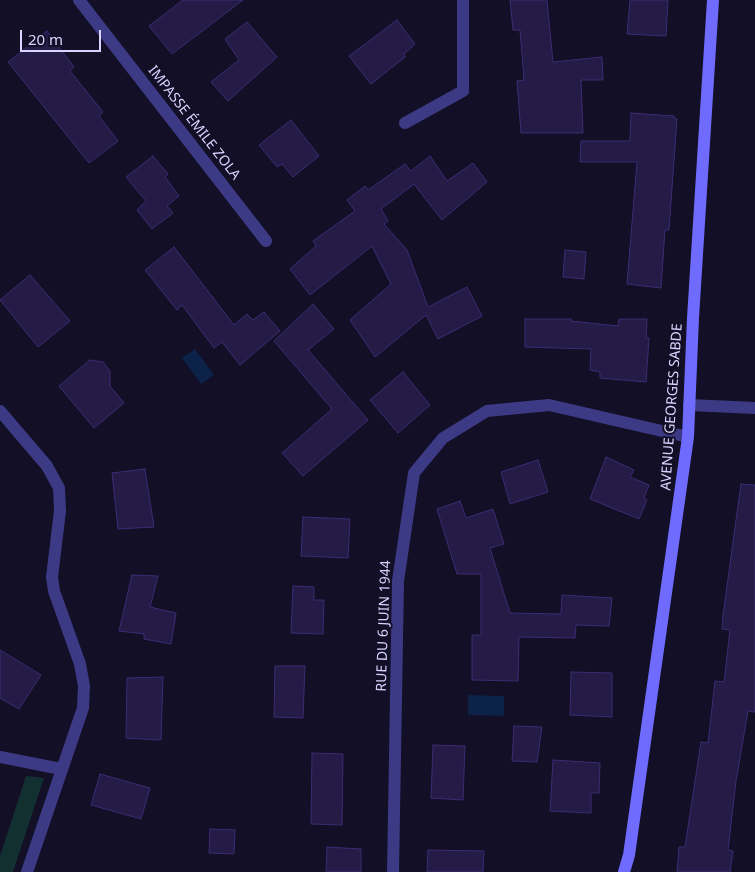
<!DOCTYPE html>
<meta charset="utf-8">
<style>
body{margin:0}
#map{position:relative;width:755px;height:872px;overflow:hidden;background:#130f26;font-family:"Noto Sans",sans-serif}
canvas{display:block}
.scale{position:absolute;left:20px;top:30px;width:81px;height:22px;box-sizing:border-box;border:2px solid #d9d4ff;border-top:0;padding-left:6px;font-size:15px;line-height:18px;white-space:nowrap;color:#d9d4ff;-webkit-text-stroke:4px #130f26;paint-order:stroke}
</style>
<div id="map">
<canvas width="755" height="872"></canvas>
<div class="scale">20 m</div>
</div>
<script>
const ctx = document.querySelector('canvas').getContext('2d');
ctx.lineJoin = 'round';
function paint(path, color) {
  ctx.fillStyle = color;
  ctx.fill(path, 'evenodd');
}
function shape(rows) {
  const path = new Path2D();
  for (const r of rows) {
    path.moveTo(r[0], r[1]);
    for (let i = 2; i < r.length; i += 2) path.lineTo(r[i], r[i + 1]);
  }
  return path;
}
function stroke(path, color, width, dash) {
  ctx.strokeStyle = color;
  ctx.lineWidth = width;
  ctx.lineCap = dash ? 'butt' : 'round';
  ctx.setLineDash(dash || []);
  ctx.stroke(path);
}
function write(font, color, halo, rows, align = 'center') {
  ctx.font = font + ' "Noto Sans",sans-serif';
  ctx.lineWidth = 4;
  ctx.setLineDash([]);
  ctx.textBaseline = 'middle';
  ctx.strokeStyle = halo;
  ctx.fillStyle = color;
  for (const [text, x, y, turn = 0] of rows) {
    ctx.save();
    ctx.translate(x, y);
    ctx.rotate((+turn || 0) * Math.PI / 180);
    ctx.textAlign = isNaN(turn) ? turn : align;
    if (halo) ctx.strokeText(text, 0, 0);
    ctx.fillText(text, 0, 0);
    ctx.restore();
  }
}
paint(shape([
 [26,776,44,778,13,872,0,872,0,856]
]), '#12302f');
paint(shape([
 [195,349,214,375,201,384,182,358],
 [468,695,504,696,504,716,468,715]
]), '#0c2248');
const building = shape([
 [183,0,243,0,172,54,149,26,183,0],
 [510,0,547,0,553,62,602,57,603,80,581,80,583,133,521,133,517,81,524,80,520,30,513,30,510,0],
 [630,0,668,0,666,36,627,34,630,0],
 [397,20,415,44,404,54,405,57,371,84,349,56,397,20],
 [247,22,277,57,228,101,211,82,239,60,225,39,247,22],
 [47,31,74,67,70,71,103,112,99,116,118,141,89,163,8,62,47,31],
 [631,113,674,116,674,118,677,119,669,230,665,230,661,288,627,284,637,162,580,162,581,141,630,141,631,113],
 [291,120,319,156,293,177,282,164,277,167,259,145,291,120],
 [153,156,168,174,165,177,179,196,167,206,173,213,152,229,137,210,146,201,126,177,153,156],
 [430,156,447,181,473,163,487,182,442,220,414,184,381,209,388,221,384,224,407,250,428,307,467,287,482,316,438,339,426,315,375,357,350,320,391,284,372,246,310,295,290,269,316,246,313,241,355,211,347,200,365,186,368,190,405,164,411,171,430,156],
 [174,247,234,325,247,314,253,320,264,312,280,331,240,365,222,342,214,348,182,305,177,310,145,270,174,247],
 [565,250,586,252,584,279,563,277,565,250],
 [30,275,70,321,38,347,0,300,30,275],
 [313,304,334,329,308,350,368,420,303,476,282,453,332,409,274,341,313,304],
 [525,319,571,319,571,321,618,326,619,319,647,319,646,338,649,338,646,382,600,378,600,372,590,370,591,349,525,347,525,319],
 [90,360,103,362,110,371,110,386,124,403,94,428,59,386,90,360],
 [403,372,430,405,398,433,370,400,403,372],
 [606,457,634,470,630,477,649,485,644,498,647,500,639,519,590,499,606,457],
 [538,460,548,492,510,504,501,472,538,460],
 [145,469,154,527,118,529,112,473,145,469],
 [741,484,755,485,755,712,748,711,736,781,728,850,733,851,730,872,677,872,679,847,685,847,701,742,708,743,715,681,724,682,730,630,722,629,723,615,741,484],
 [460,501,466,518,493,509,504,544,490,548,510,613,561,614,562,595,612,598,609,626,576,625,575,638,519,637,518,681,472,680,472,635,481,635,481,574,457,574,437,509,460,501],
 [303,517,350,519,348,558,301,556,303,517],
 [132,575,158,576,150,607,176,613,171,644,144,639,144,634,119,631,132,575],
 [293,586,314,587,314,600,324,600,323,634,291,633,293,586],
 [0,650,41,675,19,709,0,698,0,650],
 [275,666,305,666,303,718,274,717,275,666],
 [571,672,612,673,612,717,570,715,571,672],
 [163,677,161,740,126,738,127,678,163,677],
 [514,726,542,727,537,762,512,761,514,726],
 [433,745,465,746,463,800,431,798,433,745],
 [312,753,343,754,342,825,311,824,312,753],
 [553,760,600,763,599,793,591,793,591,813,550,811,553,760],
 [100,774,150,788,141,819,91,805,100,774],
 [210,829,235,830,234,854,209,853,210,829],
 [327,847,361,849,361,872,326,872,327,847],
 [428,850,484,851,483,872,427,872,428,850]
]);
paint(building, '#241b47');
stroke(building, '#3b2d73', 1);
stroke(shape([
 [79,0,266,241],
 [405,123,463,91,463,0],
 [689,405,755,408],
 [0,411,47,466,59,488,60,511,52,577,54,591,80,664,84,686,83,708,27,872],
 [0,757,61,769],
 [393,872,398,581,414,473,443,438,487,411,549,405,688,437]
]), '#3d3a85', 12);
stroke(shape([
 [624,872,629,855,688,437,693,318,713,0]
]), '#6f6bff', 12);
write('14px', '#d9d4ff', '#130f26', [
 ["IMPASSE ÉMILE ZOLA",194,123,52],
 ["AVENUE GEORGES SABDE",672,407,-86],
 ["RUE DU 6 JUIN 1944",384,626,-88]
]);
</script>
